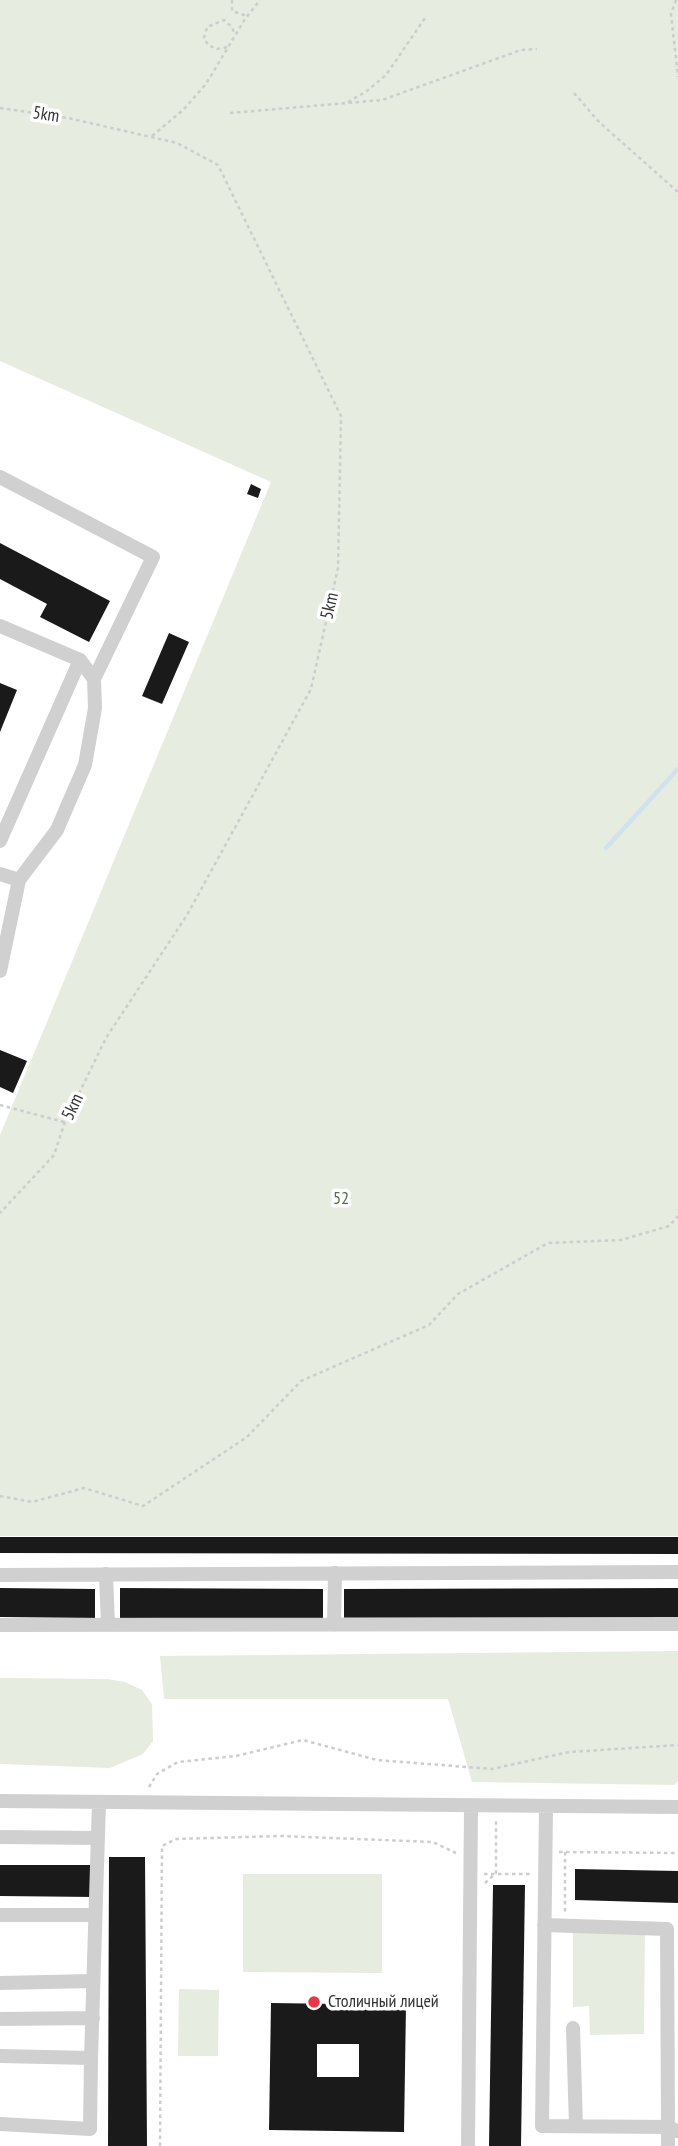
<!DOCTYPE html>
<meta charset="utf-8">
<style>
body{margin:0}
canvas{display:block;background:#fff}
</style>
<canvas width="678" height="2146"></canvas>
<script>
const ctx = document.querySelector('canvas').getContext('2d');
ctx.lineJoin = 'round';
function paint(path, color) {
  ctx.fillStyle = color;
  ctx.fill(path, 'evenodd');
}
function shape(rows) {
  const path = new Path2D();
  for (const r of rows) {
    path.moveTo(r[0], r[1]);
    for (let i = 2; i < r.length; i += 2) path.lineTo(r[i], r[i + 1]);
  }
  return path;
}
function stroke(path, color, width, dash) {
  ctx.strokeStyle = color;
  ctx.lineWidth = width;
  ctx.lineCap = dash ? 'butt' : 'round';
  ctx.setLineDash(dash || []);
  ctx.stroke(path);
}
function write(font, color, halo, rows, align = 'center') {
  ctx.font = font + ' "PT Sans Narrow",sans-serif';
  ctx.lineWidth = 7;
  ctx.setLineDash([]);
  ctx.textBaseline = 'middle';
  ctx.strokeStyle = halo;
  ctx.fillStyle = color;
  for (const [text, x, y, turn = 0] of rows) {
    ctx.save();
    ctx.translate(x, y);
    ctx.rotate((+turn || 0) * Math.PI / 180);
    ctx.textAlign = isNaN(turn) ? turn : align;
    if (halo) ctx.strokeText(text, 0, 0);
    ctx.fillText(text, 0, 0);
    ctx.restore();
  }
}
paint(shape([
 [0,0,678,0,678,1536,0,1536,0,1135,271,482,0,361],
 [678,1651,678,1781,674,1785,472,1782,448,1699,164,1699,160,1656],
 [0,1678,107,1679,125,1682,142,1690,152,1704,153,1741,143,1754,110,1768,0,1764],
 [243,1874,382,1874,382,1973,243,1972],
 [573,1926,645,1926,644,2034,590,2035,589,2006,573,2007],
 [179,1989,219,1990,218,2056,178,2056]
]), '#e6ecdf');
stroke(shape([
 [606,848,678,769]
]), '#cfe2ee', 4.5);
paint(shape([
 [251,484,261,489,258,498,247,494],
 [0,543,110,601,89,642,40,617,47,604,0,579],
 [169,633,189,642,162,704,142,696],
 [0,683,17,690,0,732],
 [0,1050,27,1061,13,1093,0,1087],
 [0,1537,678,1537,678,1554,0,1553],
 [0,1588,95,1589,95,1618,0,1617],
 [120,1588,323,1589,323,1619,120,1618],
 [678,1588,678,1618,344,1619,344,1589],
 [109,1857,145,1857,147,2146,108,2146],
 [0,1865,94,1865,94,1897,0,1896],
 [575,1869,678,1871,678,1903,575,1900],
 [493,1885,525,1885,521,2146,489,2146],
 [271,2003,406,2005,404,2132,269,2130],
 [317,2044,359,2044,359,2077,317,2077]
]), '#1a1a1a');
stroke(shape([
 [232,0,232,11,247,16],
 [676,0,671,14,678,77],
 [227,47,217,49,208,45,204,38,207,27,224,20,232,27,235,35],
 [574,93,599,122,678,192],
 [348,102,367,91,386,75,425,18],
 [0,108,68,118,177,143,218,165,341,416,338,568,311,689,187,915,106,1038,65,1122,54,1155,0,1213],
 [230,113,382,100,521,50,537,49],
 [152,136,183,110,206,84,245,19,260,0],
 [0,1105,64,1122],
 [0,1496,32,1502,84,1488,143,1506,247,1437,301,1381,429,1325,458,1294,548,1243,621,1240,669,1226,678,1216],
 [149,1787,157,1774,178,1762,236,1756,303,1740,377,1760,492,1769,569,1752,678,1745],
 [559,1852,678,1853],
 [565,1852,565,1912],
 [484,1874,530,1874],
 [485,1883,496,1873,496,1821],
 [160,2146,162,1846,176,1839,281,1836,433,1842,456,1853]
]), '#cdcdcd', 2.5, [3.5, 3.5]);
stroke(shape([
 [0,477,153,557,94,679],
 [0,626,80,660,0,841],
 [0,874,19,880],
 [0,971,19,880,57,830,85,765,95,708,94,679,80,660],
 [106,1574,108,1625],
 [0,1575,678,1572],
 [0,1625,678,1624],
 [334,1625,335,1573],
 [0,1801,678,1807],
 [546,1807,542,2126,668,2127,668,2146],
 [0,1837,98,1838],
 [0,1915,95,1915],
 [544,1925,667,1929,668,2127,677,2131],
 [0,1983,93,1981],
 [0,2019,93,2018],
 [573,2028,576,2126],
 [0,2056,91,2058,99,1802],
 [0,2124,90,2129,91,2058],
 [468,2146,471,1807]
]), '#d0d0d0', 14);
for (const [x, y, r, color] of [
 [314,2002,7,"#e63946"]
]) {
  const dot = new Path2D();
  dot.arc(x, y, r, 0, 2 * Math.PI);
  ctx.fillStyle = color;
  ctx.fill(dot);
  stroke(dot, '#fff', 2.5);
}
write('18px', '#333', '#fff', [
 ["5km",46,115,9],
 ["5km",330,606,-77],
 ["5km",73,1107,-65]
]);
write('18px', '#56703f', '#fff', [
 ["52",341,1199]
]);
write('18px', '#333', '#fff', [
 ["Столичный лицей",328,2002]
], 'left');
</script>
